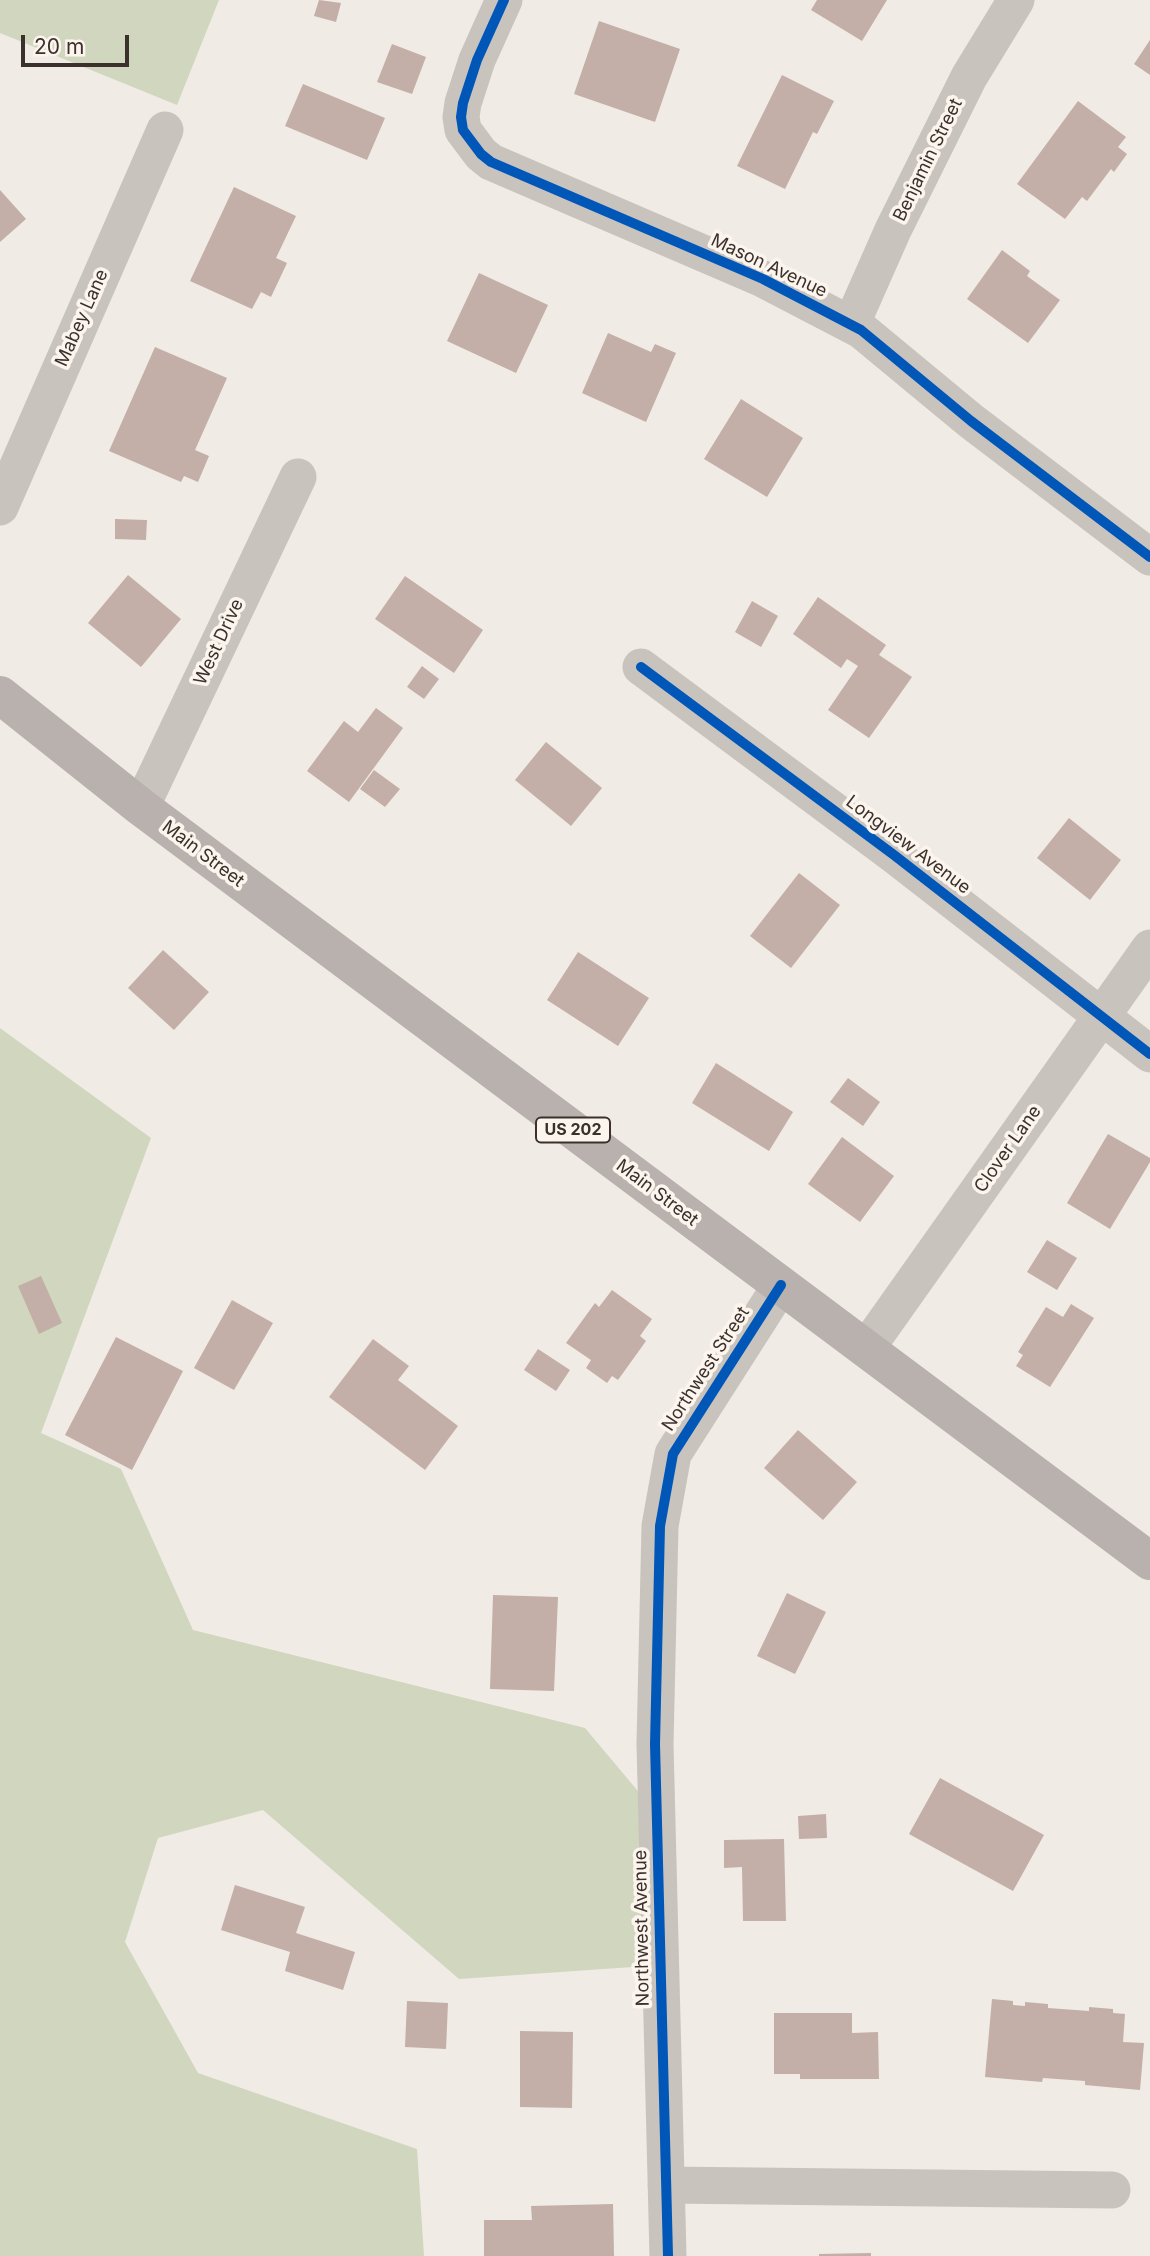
<!DOCTYPE html>
<style>
body{margin:0}
#map{position:relative;width:1150px;height:2256px;overflow:hidden;background:#f0ebe5;font-family:Inter,sans-serif}
canvas{display:block}
.scale{position:absolute;left:21px;top:35px;width:108px;height:32px;box-sizing:border-box;border:4px solid #3b302b;border-top:0;padding-left:9px;font-size:21px;line-height:24px;white-space:nowrap;color:#3b302b;-webkit-text-stroke:5px #fbf5ee;paint-order:stroke}
</style>
<div id="map">
<canvas width="1150" height="2256"></canvas>
<div class="scale">20 m</div>
</div>
<script>
const ctx = document.querySelector('canvas').getContext('2d');
ctx.lineJoin = 'round';
function paint(path, color) {
  ctx.fillStyle = color;
  ctx.fill(path, 'evenodd');
}
function shape(rows) {
  const path = new Path2D();
  for (const r of rows) {
    path.moveTo(r[0], r[1]);
    for (let i = 2; i < r.length; i += 2) path.lineTo(r[i], r[i + 1]);
  }
  return path;
}
function stroke(path, color, width, dash) {
  ctx.strokeStyle = color;
  ctx.lineWidth = width;
  ctx.lineCap = dash ? 'butt' : 'round';
  ctx.setLineDash(dash || []);
  ctx.stroke(path);
}
function write(font, color, halo, rows, align = 'center') {
  ctx.font = font + ' Inter,sans-serif';
  ctx.lineWidth = 7;
  ctx.setLineDash([]);
  ctx.textBaseline = 'middle';
  ctx.strokeStyle = halo;
  ctx.fillStyle = color;
  for (const [text, x, y, turn = 0] of rows) {
    ctx.save();
    ctx.translate(x, y);
    ctx.rotate((+turn || 0) * Math.PI / 180);
    ctx.textAlign = isNaN(turn) ? turn : align;
    if (halo) ctx.strokeText(text, 0, 0);
    ctx.fillText(text, 0, 0);
    ctx.restore();
  }
}
paint(shape([
 [0,0,219,0,177,105,0,33],
 [0,1028,151,1138,41,1433,121,1469,193,1630,585,1728,658,1815,662,1965,459,1979,263,1810,158,1838,125,1942,198,2073,417,2149,424,2256,0,2256]
]), '#d1d6bf');
paint(shape([
 [319,0,341,3,336,22,314,16],
 [817,0,887,0,862,41,811,10],
 [599,21,680,49,655,122,574,94],
 [1150,40,1150,75,1134,64],
 [392,44,426,57,412,94,377,82],
 [782,75,834,101,817,134,813,132,785,189,737,166],
 [303,84,385,118,367,160,285,126],
 [1078,101,1126,137,1118,147,1127,154,1114,172,1111,169,1087,201,1082,197,1065,219,1017,184],
 [234,187,296,216,276,258,287,263,271,297,261,292,252,309,190,281],
 [0,190,26,219,0,242],
 [1002,250,1030,271,1027,276,1060,300,1028,343,967,299],
 [479,273,548,305,516,373,447,341],
 [608,333,651,352,655,344,676,353,646,422,582,393],
 [155,347,227,378,195,450,209,456,198,482,184,476,181,482,109,451],
 [741,399,803,438,767,497,704,459],
 [115,519,147,520,146,540,115,539],
 [128,575,181,619,141,667,88,623],
 [405,576,483,630,454,673,375,619],
 [818,597,886,645,879,655,912,677,869,738,828,710,858,666,847,659,841,668,793,634],
 [752,601,778,616,761,647,735,632],
 [422,666,439,679,424,699,407,687],
 [376,708,403,728,349,802,307,771,344,721,358,732],
 [546,742,602,788,571,826,515,780],
 [374,770,400,789,385,807,360,789],
 [1069,818,1121,860,1090,900,1037,858],
 [799,873,840,905,791,968,750,936],
 [163,950,209,992,174,1030,128,988],
 [578,952,649,998,618,1046,547,1000],
 [716,1063,793,1112,769,1151,692,1103],
 [848,1078,880,1102,863,1126,830,1102],
 [1108,1134,1150,1158,1150,1162,1110,1229,1067,1203],
 [842,1137,894,1176,860,1222,808,1184],
 [1047,1240,1077,1258,1057,1290,1027,1272],
 [41,1276,62,1323,39,1334,18,1286],
 [612,1290,652,1319,640,1336,646,1341,618,1380,612,1376,607,1383,586,1368,591,1360,566,1343,595,1303,599,1307],
 [232,1300,273,1323,234,1390,194,1368],
 [1071,1304,1094,1318,1050,1387,1016,1366,1023,1355,1018,1352,1046,1307,1063,1317],
 [116,1337,183,1371,132,1470,65,1435],
 [373,1339,409,1366,398,1380,458,1426,425,1470,329,1397],
 [538,1349,570,1370,556,1391,524,1370],
 [798,1430,857,1482,823,1520,764,1468],
 [787,1593,826,1612,795,1674,757,1656],
 [493,1595,558,1597,554,1691,490,1689],
 [940,1778,1044,1835,1013,1891,909,1834],
 [826,1814,827,1838,799,1839,798,1816],
 [784,1839,786,1921,743,1921,742,1867,724,1868,724,1840],
 [235,1885,305,1907,296,1933,355,1952,343,1990,285,1971,290,1952,221,1930],
 [992,1999,1013,2001,1013,2005,1025,2006,1025,2002,1048,2004,1048,2008,1089,2011,1089,2007,1113,2009,1113,2013,1125,2014,1123,2042,1144,2043,1140,2090,1085,2085,1085,2081,1043,2078,1042,2082,985,2077],
 [407,2001,448,2003,446,2049,405,2047],
 [774,2013,852,2013,852,2033,878,2032,879,2079,800,2079,800,2074,774,2074],
 [520,2031,573,2032,572,2108,520,2107],
 [613,2204,614,2256,484,2256,484,2220,532,2220,531,2206],
 [871,2253,871,2256,819,2256,819,2254]
]), '#c3afa7');
stroke(shape([
 [504,0,477,60,463,103,461,117,463,130,481,154,491,162,763,279,861,330,971,421,1150,557],
 [851,325,893,230,969,77,1016,0],
 [0,507,165,130],
 [641,667,894,855,1150,1054],
 [141,807,298,477],
 [866,1349,1150,948],
 [666,2185,1112,2190],
 [668,2256,655,1744,660,1526,673,1454,781,1285]
]), '#c9c3be', 37);
stroke(shape([
 [0,695,141,807,1150,1561]
]), '#b8b1ad', 38);
stroke(shape([
 [504,0,477,60,463,103,461,117,463,130,481,154,491,162,763,279,861,330,971,421,1150,557],
 [641,667,894,855,1150,1054],
 [668,2256,655,1744,660,1526,673,1454,781,1285]
]), '#0057b8', 10);
for (const [x, y, w] of [
 [573,1130,74]
]) {
  const box = new Path2D();
  box.roundRect(x - w / 2, y - 12.5, w, 25, 5);
  ctx.fillStyle = '#fbf5ee';
  ctx.fill(box);
  stroke(box, '#3b302b', 2);
}
write('bold 16px', '#3b302b', null, [
 ["US 202",573,1130]
]);
write('18px', '#3b302b', '#fbf5ee', [
 ["Benjamin Street",928,160,-64],
 ["Mason Avenue",769,266,25],
 ["Mabey Lane",82,318,-66],
 ["West Drive",219,642,-65],
 ["Longview Avenue",908,845,37],
 ["Main Street",203,854,37],
 ["Clover Lane",1008,1149,-55],
 ["Main Street",657,1193,37],
 ["Northwest Street",706,1369,-57],
 ["Northwest Avenue",642,1928,-91]
]);
</script>
